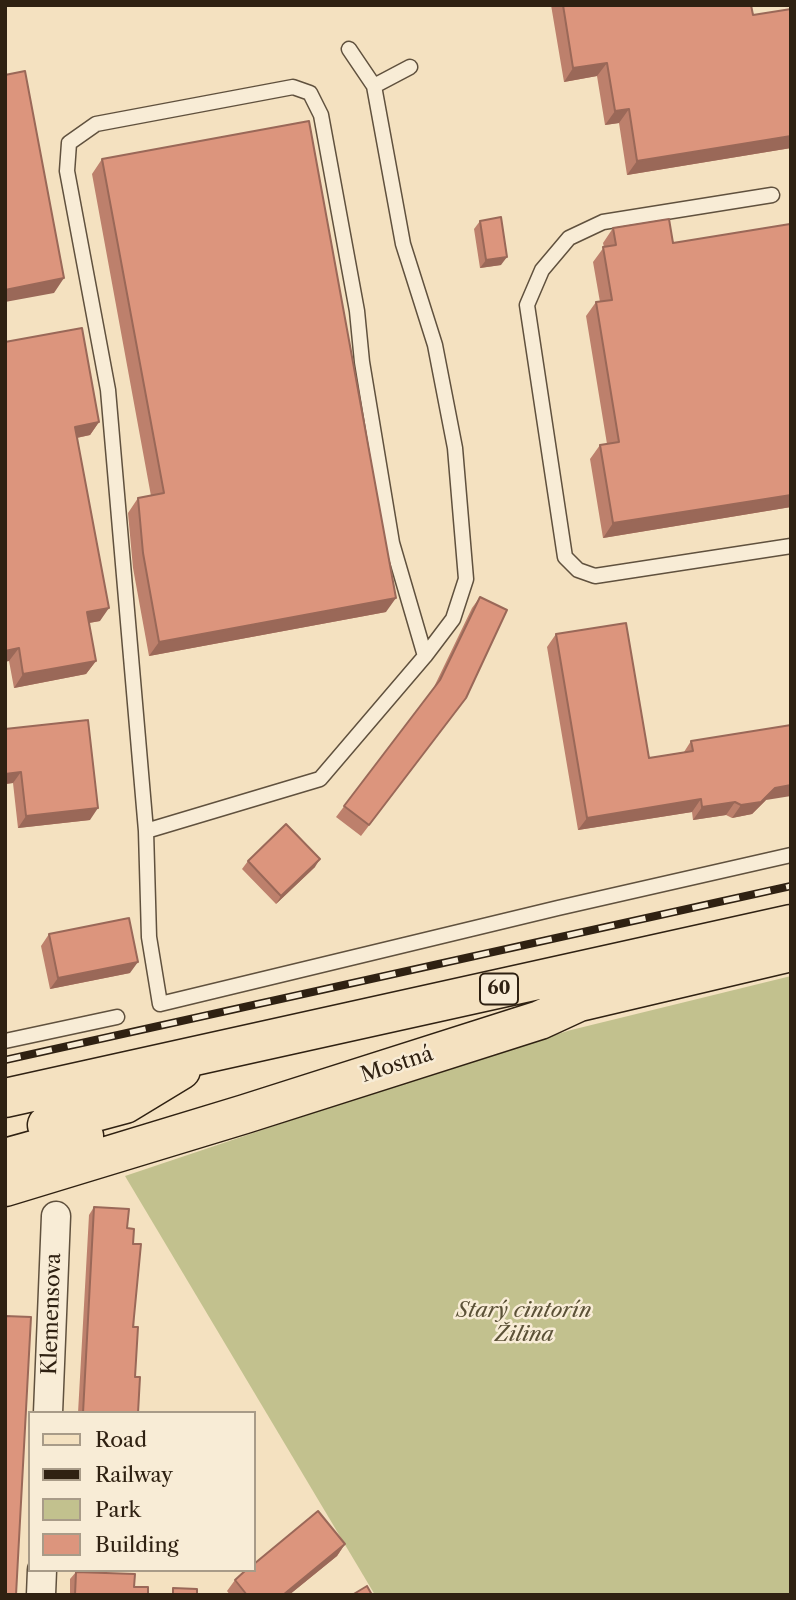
<!DOCTYPE html>
<meta charset="utf-8">
<style>
body{margin:0}
#map{position:relative;width:796px;height:1600px;overflow:hidden;background:#f4e1c0;font-family:"Libre Caslon Text",serif}
canvas{display:block}
.frame{position:absolute;inset:0;border:7px solid #2f2112;pointer-events:none}
.legend{position:absolute;left:28px;top:1411px;width:228px;height:161px;box-sizing:border-box;background:#f8ecd6;border:2px solid #a89b88;margin:0;padding:9px 12px;list-style:none;font-size:21px;color:#2f2112}
.legend li{display:flex;align-items:center;gap:14px;height:35px}
.legend b{width:35px;border:2px solid #a89b88}
</style>
<div id="map">
<canvas width="796" height="1600"></canvas>
<div class="frame"></div>
<ul class="legend">
<li><b style="height:9px;background:#f4e1c0"></b>Road</li>
<li><b style="height:9px;background:#2f2112"></b>Railway</li>
<li><b style="height:19px;background:#c2c18e"></b>Park</li>
<li><b style="height:19px;background:#dc957d"></b>Building</li>
</ul>
</div>
<script>
const ctx = document.querySelector('canvas').getContext('2d');
ctx.lineJoin = 'round';
function paint(path, color) {
  ctx.fillStyle = color;
  ctx.fill(path, 'evenodd');
}
function shape(rows) {
  const path = new Path2D();
  for (const r of rows) {
    path.moveTo(r[0], r[1]);
    for (let i = 2; i < r.length; i += 2) path.lineTo(r[i], r[i + 1]);
  }
  return path;
}
function stroke(path, color, width, dash) {
  ctx.strokeStyle = color;
  ctx.lineWidth = width;
  ctx.lineCap = dash ? 'butt' : 'round';
  ctx.setLineDash(dash || []);
  ctx.stroke(path);
}
function write(font, color, halo, rows, align = 'center') {
  ctx.font = font + ' "Libre Caslon Text",serif';
  ctx.lineWidth = 5;
  ctx.setLineDash([]);
  ctx.textBaseline = 'middle';
  ctx.strokeStyle = halo;
  ctx.fillStyle = color;
  for (const [text, x, y, turn = 0] of rows) {
    ctx.save();
    ctx.translate(x, y);
    ctx.rotate((+turn || 0) * Math.PI / 180);
    ctx.textAlign = isNaN(turn) ? turn : align;
    if (halo) ctx.strokeText(text, 0, 0);
    ctx.fillText(text, 0, 0);
    ctx.restore();
  }
}
paint(shape([
 [791,976,791,1595,375,1595,125,1176,444,1069,571,1030]
]), '#c2c18e');
const lane = shape([
 [374,86,410,67],
 [772,195,603,222,569,238,542,270,527,305,565,557,578,570,595,576,791,546],
 [425,656,392,543,362,362,357,311,321,115,310,93,293,87,96,124,69,143,67,171,108,390,146,831,149,937,160,1004,558,908,791,855],
 [146,831,320,779,425,656,453,619,466,579,455,448,435,345,403,244,374,86,349,49],
 [5,1041,117,1017]
]);
const street = shape([
 [48,1413,56,1216],
 [41,1595,42,1570]
]);
const primary = shape([
 [5,1098,791,924],
 [47,1125,125,1104,181,1070],
 [5,1158,84,1136],
 [5,1187,245,1114,540,1020,579,1002,791,952]
]);
stroke(lane, '#60513e', 17);
stroke(street, '#60513e', 31);
stroke(primary, '#2f2112', 41);
stroke(lane, '#f8ecd6', 14);
stroke(street, '#f8ecd6', 28);
stroke(primary, '#f4e1c0', 38);
const rail = shape([
 [5,1060,791,886]
]);
stroke(rail, '#2f2112', 8);
stroke(rail, '#f8ecd6', 5, [16]);
paint(shape([
 [551,5,751,5,753,15,791,9,791,148,627,175,619,123,605,125,597,76,564,82],
 [102,159,386,612,149,656,133,568,128,513,138,498,151,496,92,174],
 [480,221,501,265,480,268,474,229],
 [613,228,673,243,791,507,603,538,590,459,600,445,607,444,586,316,596,302,600,302,593,262,604,247,603,243],
 [5,342,99,422,90,435,77,438,100,621,89,623,96,661,86,674,14,688,9,661],
 [480,597,466,698,361,836,336,817,433,689,472,608],
 [556,634,649,758,684,752,691,741,766,800,752,814,732,818,726,815,693,820,692,812,578,830,547,647],
 [5,729,90,820,18,828,13,783,5,784],
 [248,861,315,867,276,904,242,869],
 [49,934,130,973,50,989,41,946],
 [94,1207,127,1228,133,1244,135,1377,138,1413,78,1413,89,1215],
 [345,1544,337,1556,289,1595,230,1595,227,1591,235,1580],
 [76,1572,134,1587,148,1595,70,1595,70,1579]
]), '#bd806c');
paint(shape([
 [607,63,597,76,564,82,573,68],
 [629,109,619,123,605,125,615,111],
 [791,136,791,148,627,175,637,161],
 [507,257,501,265,480,268,486,260],
 [64,278,54,293,5,302,5,290],
 [99,422,90,435,66,440,75,427],
 [791,495,791,507,603,538,613,523],
 [396,598,386,612,149,656,159,642],
 [109,608,100,621,77,625,87,612],
 [19,648,9,661,5,662,5,651],
 [96,661,86,674,14,688,23,674],
 [21,772,13,783,5,784,5,774],
 [791,785,791,796,766,800,752,814,732,818,741,805,775,788],
 [701,799,692,812,578,830,587,818],
 [735,802,726,815,693,820,702,807],
 [98,808,90,820,18,828,26,816],
 [320,859,315,867,276,904,281,896],
 [138,962,130,973,50,989,58,978],
 [345,1544,337,1556,289,1595,283,1595]
]), '#9a6858');
const building = shape([
 [563,5,751,5,753,15,791,9,791,136,637,161,629,109,615,111,607,63,573,68,563,5],
 [25,71,64,278,5,290,5,75,25,71],
 [309,121,396,598,159,642,143,553,138,498,164,493,102,159,309,121],
 [501,217,507,257,486,260,480,221,501,217],
 [669,219,673,243,790,224,791,231,791,495,613,523,600,445,619,442,596,302,612,300,603,247,616,245,613,228,669,219],
 [82,328,99,422,75,427,109,608,87,612,96,661,23,674,19,648,5,651,5,342,82,328],
 [480,597,507,610,466,698,369,825,344,806,440,680,480,597],
 [626,623,649,758,693,751,691,741,791,725,791,785,775,788,761,802,741,805,735,802,702,807,701,799,587,818,556,634,626,623],
 [88,720,98,808,26,816,21,772,5,774,5,729,88,720],
 [286,824,320,859,281,896,248,861,286,824],
 [129,918,138,962,58,978,49,934,129,918],
 [94,1207,129,1209,127,1228,134,1229,133,1244,141,1244,133,1327,138,1327,135,1377,140,1377,138,1413,83,1413,94,1207],
 [5,1316,31,1317,16,1595,5,1595,5,1316],
 [318,1511,345,1544,283,1595,247,1595,235,1580,246,1570,254,1570,254,1564,318,1511],
 [76,1572,135,1574,134,1587,148,1587,148,1595,75,1595,76,1572],
 [367,1586,372,1595,352,1595,367,1586],
 [173,1588,197,1589,197,1595,173,1595,173,1588]
]);
paint(building, '#dc957d');
stroke(building, '#9a6858', 2);
for (const [x, y, w] of [
 [499,989,38]
]) {
  const box = new Path2D();
  box.roundRect(x - w / 2, y - 15.5, w, 31, 5);
  ctx.fillStyle = '#f8ecd6';
  ctx.fill(box);
  stroke(box, '#2f2112', 2);
}
write('bold 19px', '#2f2112', null, [
 ["60",499,989]
]);
write('21px', '#2f2112', '#f8ecd6', [
 ["Mostná",397,1065,-18],
 ["Klemensova",52,1314,-88]
]);
write('italic 21px', '#5b5137', '#f8ecd6', [
 ["Starý cintorín",524,1311],
 ["Žilina",524,1335]
]);
</script>
